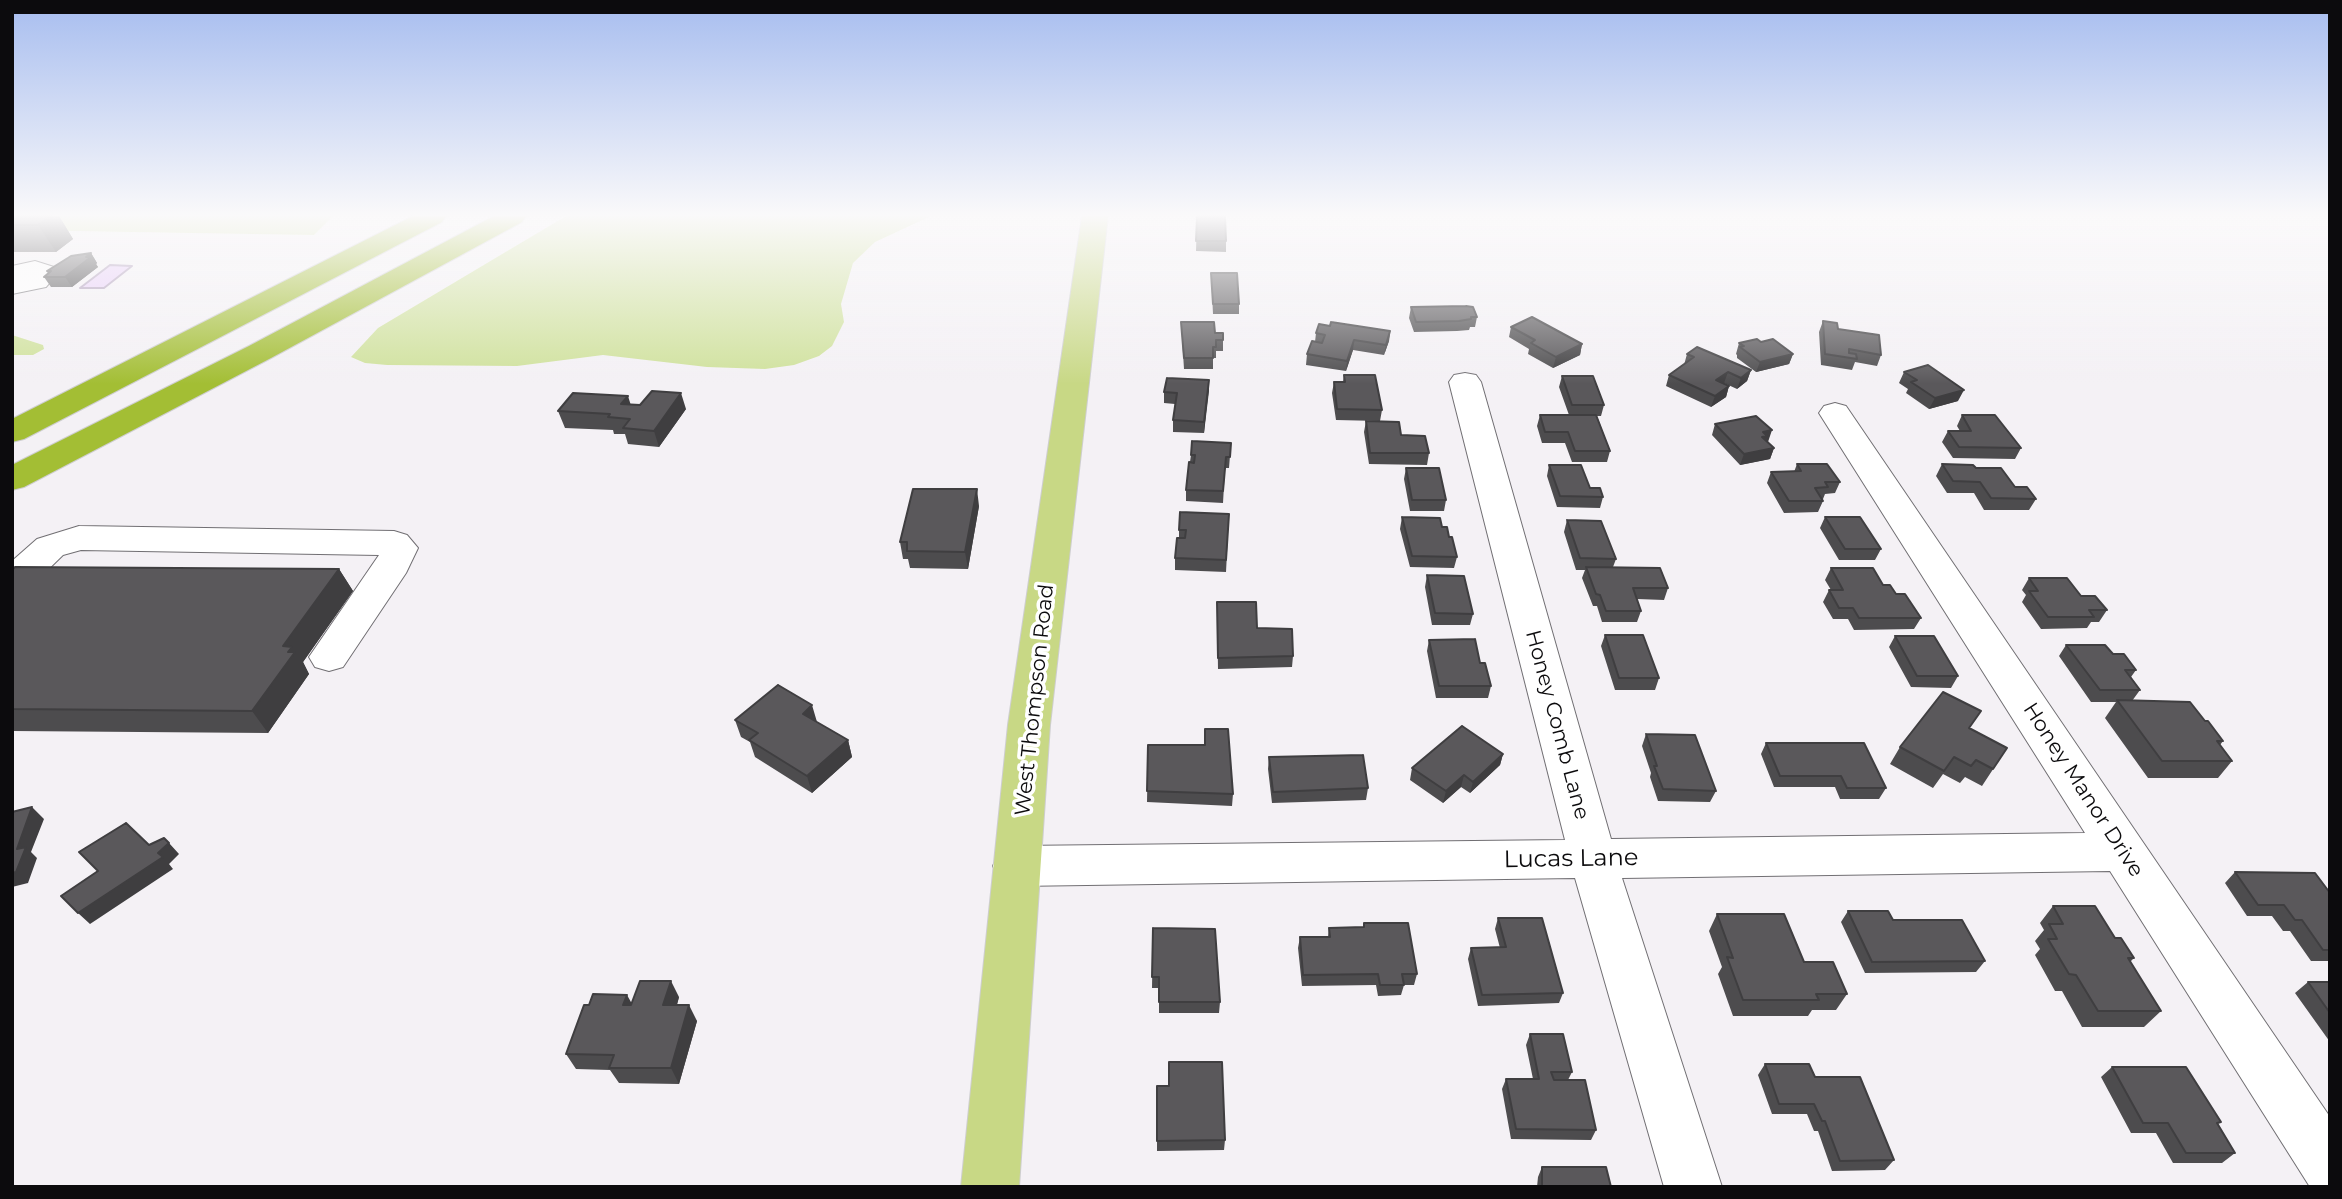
<!DOCTYPE html>
<style>
body{margin:0}
#map{position:relative;width:2342px;height:1199px;overflow:hidden;background:#f4f1f5;font-family:Montserrat,sans-serif}
canvas{display:block}
.frame{position:absolute;inset:0;border:14px solid #0c0b0d;pointer-events:none}
</style>
<div id="map">
<canvas width="2342" height="1199"></canvas>
<div class="frame"></div>
</div>
<script>
const ctx = document.querySelector('canvas').getContext('2d');
ctx.lineJoin = 'round';
function paint(path, color) {
  ctx.fillStyle = color;
  ctx.fill(path, 'evenodd');
}
function shape(rows) {
  const path = new Path2D();
  for (const r of rows) {
    path.moveTo(r[0], r[1]);
    for (let i = 2; i < r.length; i += 2) path.lineTo(r[i], r[i + 1]);
  }
  return path;
}
function stroke(path, color, width, dash) {
  ctx.strokeStyle = color;
  ctx.lineWidth = width;
  ctx.lineCap = dash ? 'butt' : 'round';
  ctx.setLineDash(dash || []);
  ctx.stroke(path);
}
function write(font, color, halo, rows, align = 'center') {
  ctx.font = font + ' Montserrat,sans-serif';
  ctx.lineWidth = 7;
  ctx.setLineDash([]);
  ctx.textBaseline = 'middle';
  ctx.strokeStyle = halo;
  ctx.fillStyle = color;
  for (const [text, x, y, turn = 0] of rows) {
    ctx.save();
    ctx.translate(x, y);
    ctx.rotate((+turn || 0) * Math.PI / 180);
    ctx.textAlign = isNaN(turn) ? turn : align;
    if (halo) ctx.strokeText(text, 0, 0);
    ctx.fillText(text, 0, 0);
    ctx.restore();
  }
}
paint(shape([
 [12,216,333,216,314,235,12,230],
 [566,216,931,216,875,242,853,263,841,304,844,322,832,346,819,356,794,365,765,369,707,367,603,355,517,366,387,365,365,363,351,357,378,328],
 [12,335,43,345,44,349,33,355,12,355]
]), '#cfe19b');
const water = shape([
 [110,265,132,266,104,288,80,288,110,265]
]);
paint(water, '#e7caf9');
stroke(water, '#a591b2', 2);
const minor = shape([
 [35,261,54,267,58,273,46,287,12,294,12,266,35,261],
 [1465,373,1476,375,1481,382,1611,839,2085,833,1819,413,1824,406,1835,403,1846,406,2330,1117,2330,1187,2310,1187,2110,871,1622,878,1722,1187,1664,1187,1575,878,1017,886,1000,880,993,866,1000,852,1017,846,1565,840,1449,382,1454,375,1465,373],
 [79,526,394,531,407,535,418,548,406,573,343,667,329,671,315,667,309,657,379,555,81,550,63,555,25,592,12,596,12,561,37,539,79,526]
]);
const major = shape([
 [1082,216,1108,216,1050,725,1019,1187,961,1187,1008,725,1082,216]
]);
const highway = shape([
 [413,216,446,216,442,222,24,439,12,442,12,419,413,216],
 [494,216,526,216,522,222,271,358,24,487,12,490,12,465,249,346,494,216]
]);
stroke(minor, '#716f73', 2);
stroke(major, '#cececf', 2);
stroke(highway, '#cececf', 2);
paint(minor, '#fff');
paint(major, '#c8d885');
paint(highway, '#a3be34');
paint(shape([
 [12,216,59,216,73,239,56,252,12,252],
 [1197,216,1226,241,1226,252,1196,251],
 [91,253,97,263,96,264,98,267,72,287,51,287,44,277,48,274,47,271],
 [1211,273,1239,304,1239,314,1213,314],
 [1411,307,1477,317,1475,327,1470,327,1469,330,1457,331,1414,332,1409,318],
 [1823,321,1881,355,1877,366,1855,362,1852,370,1821,365,1819,332],
 [1181,322,1215,333,1223,340,1223,351,1216,351,1216,358,1213,358,1213,369,1184,369],
 [1511,327,1582,344,1580,355,1553,368,1528,354,1529,349,1509,337],
 [1390,331,1389,341,1384,355,1353,350,1346,371,1306,365,1307,354,1315,342,1316,333],
 [1739,343,1793,354,1789,364,1756,372,1737,358,1737,355,1736,354],
 [1687,354,1751,370,1747,381,1737,389,1724,383,1729,386,1726,397,1711,407,1666,386,1669,375,1684,365],
 [1904,372,1958,401,1929,409,1906,393,1908,389,1899,383],
 [1344,375,1382,410,1380,421,1336,420,1332,393,1334,382,1343,382],
 [1562,376,1604,405,1601,416,1597,416,1610,451,1607,462,1572,462,1565,443,1542,443,1537,426,1540,415,1569,415,1559,387],
 [1209,380,1204,433,1173,432,1173,420,1175,404,1164,403,1164,392],
 [631,405,686,409,659,447,628,444,625,434,614,434,613,430,565,428,558,411],
 [1962,415,2021,448,2015,459,1953,458,1942,442,1948,431,1960,431,1957,426],
 [1366,421,1429,453,1427,465,1369,464,1364,432],
 [1715,424,1767,442,1774,448,1770,459,1740,465,1712,435],
 [1231,443,1229,468,1225,468,1223,503,1186,501,1186,490,1191,455],
 [1797,464,1840,482,1835,493,1825,494,1823,499,1822,499,1823,501,1818,512,1784,513,1767,483,1771,472,1794,472],
 [1942,464,1976,468,2036,499,2029,510,1984,510,1974,493,1947,493,1936,476],
 [1549,465,1603,497,1600,508,1557,507,1547,476],
 [1406,468,1446,500,1444,511,1410,511,1404,479],
 [979,506,968,569,910,568,908,559,903,559,900,542],
 [1229,514,1226,572,1175,570,1175,558,1179,538,1179,530],
 [1402,517,1442,527,1449,537,1457,557,1454,568,1410,567,1400,529],
 [1825,517,1881,549,1875,560,1839,560,1820,528],
 [1567,520,1616,559,1613,567,1668,588,1664,600,1637,599,1641,611,1637,622,1602,622,1597,606,1593,606,1582,578,1585,570,1576,570,1564,532],
 [1831,568,1883,585,1896,594,1921,618,1914,629,1854,630,1848,619,1833,619,1823,602,1829,590,1831,590,1825,580],
 [339,569,353,591,303,662,309,674,268,733,12,731,12,570],
 [1427,575,1473,614,1470,625,1432,625,1425,587],
 [2029,578,2081,596,2107,610,2099,622,2091,622,2087,628,2041,629,2022,602,2026,595,2022,590],
 [1217,602,1257,628,1293,656,1292,667,1218,669],
 [1605,635,1659,678,1655,690,1615,690,1601,646],
 [1895,636,1958,676,1951,688,1911,687,1889,647],
 [1429,640,1480,663,1491,686,1488,698,1436,698,1427,651],
 [2066,645,2113,654,2136,670,2131,677,2140,690,2132,701,2205,721,2223,741,2220,745,2232,761,2218,778,2148,778,2105,718,2116,702,2091,702,2059,656],
 [735,720,817,722,848,740,852,757,812,793,755,757,750,742,741,737],
 [1970,729,2007,748,1982,786,1965,777,1960,783,1943,774,1933,788,1890,764,1900,747],
 [1646,734,1716,791,1710,802,1658,801,1650,777,1651,773,1642,746],
 [1766,743,1886,788,1879,799,1840,799,1835,787,1774,787,1761,754],
 [1148,745,1204,745,1233,794,1232,806,1147,802],
 [1503,754,1500,765,1470,793,1461,787,1443,803,1410,780,1412,768],
 [1269,757,1368,788,1366,800,1272,803,1268,769],
 [2235,872,2330,893,2330,961,2311,961,2290,931,2283,931,2272,916,2247,916,2225,883],
 [2053,906,2115,938,2134,958,2130,962,2161,1011,2144,1027,2082,1027,2062,991,2055,991,2035,955,2040,949,2035,941,2044,930,2040,923],
 [1848,911,1893,920,1985,961,1976,972,1865,973,1841,922],
 [1717,914,1804,962,1847,994,1836,1010,1812,1010,1808,1016,1733,1016,1718,974,1722,967,1709,931],
 [1498,918,1563,993,1559,1003,1478,1006,1468,959,1471,948,1500,948,1495,929],
 [1364,923,1417,974,1414,985,1404,985,1401,995,1378,996,1376,985,1302,986,1298,948,1300,937,1328,937,1329,928,1363,927],
 [1153,928,1220,1002,1219,1013,1159,1013,1159,988,1152,988],
 [2308,982,2330,982,2330,1042,2295,993],
 [679,997,677,1005,697,1021,679,1084,619,1083,610,1070,576,1069,566,1054,632,1004],
 [1530,1034,1572,1072,1568,1080,1596,1130,1591,1140,1511,1139,1502,1089,1506,1079,1533,1079,1526,1045],
 [1765,1064,1815,1077,1894,1160,1885,1170,1832,1171,1818,1131,1814,1131,1807,1114,1772,1114,1758,1075],
 [2112,1067,2221,1122,2218,1124,2235,1153,2222,1163,2173,1163,2156,1133,2131,1133,2101,1077],
 [1157,1086,1225,1140,1224,1150,1157,1151],
 [1542,1167,1611,1187,1537,1187,1538,1177]
]), '#4d4c4e');
paint(shape([
 [51,216,59,216,73,239,56,252,38,225],
 [91,253,97,263,96,264,98,267,72,287,65,277],
 [1390,331,1389,341,1384,355,1386,345],
 [1354,340,1353,350,1346,371,1347,361],
 [1582,344,1580,355,1553,368,1556,357],
 [1793,354,1789,364,1756,372,1760,362],
 [1751,370,1747,381,1737,389,1741,378],
 [1728,372,1724,383,1716,380],
 [1209,380,1209,391,1204,433,1204,422],
 [1729,386,1726,397,1711,407,1715,396],
 [1964,390,1958,401,1929,409,1935,398],
 [681,393,686,409,659,447,654,431],
 [628,396,633,412,621,404],
 [1772,430,1768,442,1759,443,1763,432],
 [1774,448,1770,459,1740,465,1744,454],
 [977,489,979,506,968,569,965,552],
 [339,569,353,591,303,662,309,674,268,733,252,711,283,646],
 [812,705,817,722,803,714],
 [848,740,852,757,812,793,807,776],
 [1503,754,1500,765,1470,793,1473,782],
 [1464,775,1461,787,1443,803,1446,791],
 [32,807,44,819,31,852,37,858,28,883,12,887,12,873,17,849],
 [169,843,179,854,169,864,173,869,90,924,78,913,158,853],
 [671,981,679,997,672,1021,663,1005],
 [627,995,636,1011,623,1005],
 [689,1005,697,1021,679,1084,671,1068]
]), '#3f3e40');
const building = shape([
 [12,216,51,216,38,225,12,225,12,216],
 [1197,216,1225,216,1226,241,1196,241,1197,216],
 [91,253,86,257,91,257,65,277,44,277,51,271,47,271,71,256,91,253],
 [1211,273,1237,273,1239,304,1213,304,1211,273],
 [1466,306,1473,307,1477,317,1471,317,1471,319,1459,321,1416,322,1411,307,1466,306],
 [1532,317,1582,344,1556,357,1531,343,1535,340,1511,327,1532,317],
 [1823,321,1837,323,1838,329,1879,335,1881,355,1849,349,1849,353,1856,354,1857,359,1825,354,1823,321],
 [1181,322,1214,322,1215,333,1223,333,1223,340,1216,340,1216,347,1213,347,1213,358,1184,358,1181,322],
 [1331,322,1390,331,1386,345,1354,340,1347,361,1307,354,1312,341,1322,343,1325,335,1316,333,1319,324,1330,326,1331,322],
 [1757,339,1761,342,1773,339,1793,354,1760,362,1740,347,1744,346,1739,343,1757,339],
 [1697,347,1751,370,1741,378,1728,372,1716,380,1729,386,1715,396,1669,375,1694,357,1687,354,1697,347],
 [1928,365,1964,390,1935,398,1911,382,1917,380,1904,372,1928,365],
 [1344,375,1375,375,1382,410,1337,409,1334,382,1345,382,1344,375],
 [1562,376,1593,376,1604,405,1572,405,1562,376],
 [1167,378,1209,380,1204,422,1173,420,1177,393,1164,392,1167,378],
 [652,391,681,393,654,431,623,428,630,419,608,417,610,414,558,411,573,393,628,396,621,404,640,405,652,391],
 [1540,415,1596,415,1610,451,1575,451,1568,432,1545,432,1540,415],
 [1962,415,1995,415,2021,448,1959,447,1948,431,1971,431,1962,415],
 [1756,416,1772,430,1763,432,1767,436,1762,437,1774,448,1744,454,1715,424,1756,416],
 [1366,421,1399,422,1401,435,1425,436,1429,453,1370,453,1366,421],
 [1192,441,1231,443,1230,457,1226,457,1223,491,1186,490,1189,462,1194,463,1195,455,1191,455,1192,441],
 [1797,464,1827,464,1840,482,1825,482,1828,487,1815,488,1823,501,1789,501,1771,472,1801,471,1797,464],
 [1942,464,1973,465,1976,468,2001,468,2015,487,2027,487,2036,499,1991,498,1980,482,1953,481,1942,464],
 [1549,465,1581,465,1590,488,1600,488,1603,497,1560,496,1549,465],
 [1406,468,1439,468,1446,500,1412,500,1406,468],
 [913,489,977,489,965,552,907,551,907,542,900,542,913,489],
 [1180,512,1229,514,1226,560,1175,558,1177,538,1185,538,1186,530,1179,530,1180,512],
 [1402,517,1440,518,1442,527,1447,527,1449,537,1452,537,1457,557,1412,556,1402,517],
 [1825,517,1860,517,1881,549,1845,549,1825,517],
 [1567,520,1601,521,1616,559,1580,558,1567,520],
 [15,567,339,569,283,646,292,647,288,652,295,652,252,711,12,709,12,570,15,567],
 [1586,567,1660,568,1668,588,1633,588,1641,611,1606,611,1600,595,1596,594,1586,567],
 [1831,568,1873,568,1883,585,1890,585,1896,594,1905,594,1921,618,1859,618,1853,608,1839,608,1829,590,1843,590,1831,568],
 [1427,575,1464,576,1473,614,1435,613,1427,575],
 [2029,578,2067,578,2081,596,2095,596,2107,610,2089,610,2094,617,2048,617,2029,591,2038,591,2029,578],
 [1217,602,1256,602,1257,628,1292,629,1293,656,1218,658,1217,602],
 [1605,635,1643,635,1659,678,1619,678,1605,635],
 [1895,636,1934,636,1958,676,1917,676,1895,636],
 [1475,639,1480,663,1485,663,1491,686,1439,686,1429,640,1475,639],
 [2066,645,2105,645,2113,654,2124,654,2136,670,2125,670,2140,690,2100,690,2066,645],
 [778,685,812,705,803,714,848,740,807,776,749,740,758,733,735,720,778,685],
 [1943,692,1981,711,1969,728,2007,748,1993,769,1976,760,1971,766,1954,757,1944,771,1900,747,1943,692],
 [2117,700,2190,702,2205,721,2208,721,2223,741,2217,741,2232,761,2162,761,2117,700],
 [1462,726,1503,754,1473,782,1464,775,1446,791,1412,768,1462,726],
 [1205,729,1228,729,1233,794,1147,791,1148,745,1205,745,1205,729],
 [1646,734,1695,735,1716,791,1663,789,1654,766,1657,766,1646,734],
 [1766,743,1864,743,1886,788,1847,788,1841,776,1780,776,1766,743],
 [1363,755,1368,788,1273,792,1269,757,1363,755],
 [32,807,17,849,26,847,16,872,12,873,12,812,32,807],
 [126,823,149,845,164,838,169,843,158,853,163,857,78,913,61,896,98,871,79,852,126,823],
 [2235,872,2315,873,2330,893,2330,950,2323,950,2302,920,2295,920,2284,905,2258,905,2235,872],
 [2053,906,2095,906,2115,938,2121,938,2134,958,2128,958,2161,1011,2098,1011,2076,975,2069,974,2048,939,2057,939,2049,924,2063,924,2053,906],
 [1848,911,1888,911,1893,920,1962,920,1985,961,1872,962,1848,911],
 [1717,914,1784,914,1804,962,1833,962,1847,994,1816,994,1819,1000,1743,1000,1727,957,1733,958,1717,914],
 [1498,918,1542,918,1563,993,1482,995,1471,948,1506,947,1498,918],
 [1364,923,1408,923,1417,974,1402,974,1404,985,1380,985,1378,974,1303,975,1300,937,1330,937,1329,928,1364,927,1364,923],
 [1153,928,1215,929,1220,1002,1159,1002,1159,977,1152,977,1153,928],
 [640,981,671,981,663,1005,689,1005,671,1068,609,1068,614,1055,566,1054,584,1005,589,1005,593,994,627,995,623,1005,631,1005,640,981],
 [2308,982,2330,982,2330,1013,2308,982],
 [1530,1034,1563,1034,1572,1072,1551,1072,1554,1080,1585,1080,1596,1130,1516,1129,1506,1079,1539,1079,1530,1034],
 [1169,1062,1222,1062,1225,1140,1157,1141,1157,1086,1169,1086,1169,1062],
 [1765,1064,1809,1064,1815,1077,1860,1077,1894,1160,1840,1161,1825,1121,1822,1121,1814,1104,1779,1104,1765,1064],
 [2112,1067,2186,1067,2221,1122,2217,1123,2235,1153,2186,1153,2168,1123,2143,1123,2112,1067],
 [1542,1167,1606,1167,1611,1187,1542,1187,1542,1167],
 [2167,1186,2237,1186,2238,1187,2167,1187,2167,1186]
]);
paint(building, '#5a585b');
stroke(building, '#3f3e40', 2);
const sky = ctx.createLinearGradient(0, 0, 0, 384);
sky.addColorStop(0, '#a7bdef');
sky.addColorStop(0.56, '#faf9fa');
sky.addColorStop(1, '#faf9fa00');
ctx.fillStyle = sky;
ctx.fillRect(0, 0, 2342, 384);
write('21px', '#0c0b0d', '#fff', [
 ["West Thompson Road",1035,700,-84],
 ["Honey Comb Lane",1557,725,75],
 ["Honey Manor Drive",2083,790,57]
]);
write('24px', '#0c0b0d', '#fff', [
 ["Lucas Lane",1571,859,-1]
]);
</script>
